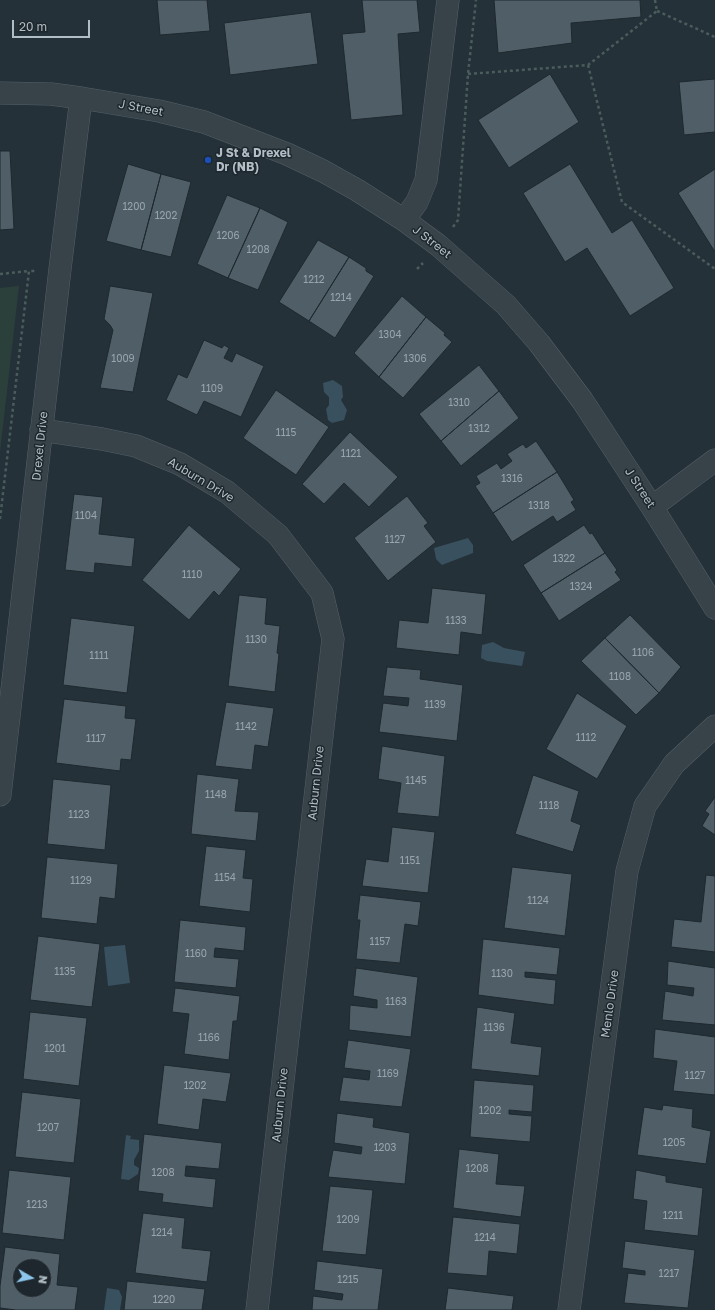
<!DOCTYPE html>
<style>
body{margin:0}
#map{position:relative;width:715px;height:1310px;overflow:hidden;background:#243138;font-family:"Golos Text",sans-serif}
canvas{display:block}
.north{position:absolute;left:12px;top:1258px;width:40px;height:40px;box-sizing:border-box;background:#1d272d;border:1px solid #59636a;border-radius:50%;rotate:99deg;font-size:11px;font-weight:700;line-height:16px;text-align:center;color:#b2bdc5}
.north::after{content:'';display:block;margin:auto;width:14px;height:18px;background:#8ec6ed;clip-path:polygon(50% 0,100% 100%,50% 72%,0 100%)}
.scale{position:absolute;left:12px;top:20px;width:78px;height:18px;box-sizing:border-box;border:2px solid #b2bdc5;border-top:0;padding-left:5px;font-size:12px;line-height:14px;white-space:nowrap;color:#b2bdc5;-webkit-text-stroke:3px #1d272d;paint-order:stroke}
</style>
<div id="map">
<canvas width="715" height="1310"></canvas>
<div class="north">N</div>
<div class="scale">20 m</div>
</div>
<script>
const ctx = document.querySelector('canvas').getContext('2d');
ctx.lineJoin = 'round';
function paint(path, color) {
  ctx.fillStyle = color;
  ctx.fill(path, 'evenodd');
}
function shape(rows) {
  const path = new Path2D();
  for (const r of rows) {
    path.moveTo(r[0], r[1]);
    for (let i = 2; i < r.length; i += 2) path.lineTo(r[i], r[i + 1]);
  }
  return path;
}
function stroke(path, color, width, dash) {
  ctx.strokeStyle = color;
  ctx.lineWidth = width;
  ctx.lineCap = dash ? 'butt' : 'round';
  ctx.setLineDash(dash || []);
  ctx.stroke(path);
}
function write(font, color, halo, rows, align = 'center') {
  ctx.font = font + ' "Golos Text",sans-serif';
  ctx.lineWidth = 3;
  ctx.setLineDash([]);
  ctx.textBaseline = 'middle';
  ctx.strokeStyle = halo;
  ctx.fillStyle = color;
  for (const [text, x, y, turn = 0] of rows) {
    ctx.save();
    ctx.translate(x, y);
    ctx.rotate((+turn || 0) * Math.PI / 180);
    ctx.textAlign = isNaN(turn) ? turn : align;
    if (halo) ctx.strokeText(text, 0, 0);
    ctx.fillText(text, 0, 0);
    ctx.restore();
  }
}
paint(shape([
 [19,286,0,452,0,288]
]), '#2c403b');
paint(shape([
 [333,380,342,386,343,397,341,400,347,410,344,420,332,423,328,420,326,409,329,405,329,397,324,392,323,383],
 [468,538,473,545,473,553,442,565,436,559,434,548],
 [493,642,504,648,525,652,522,666,487,661,481,658,482,645],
 [125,945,130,983,108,986,104,947],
 [126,1135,131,1136,130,1139,139,1140,139,1151,134,1160,134,1165,139,1168,138,1174,129,1180,121,1179],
 [107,1288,119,1290,122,1297,120,1310,104,1310]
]), '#39505e');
const building = shape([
 [157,0,207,0,210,31,160,35,157,0],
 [362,0,417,0,420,32,398,34,403,115,351,120,342,34,365,32,362,0],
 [494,0,640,0,641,17,571,23,572,43,498,53,494,0],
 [311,12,318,64,230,75,224,23,311,12],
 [550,74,579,122,509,168,478,120,550,74],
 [715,79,715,132,684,135,679,82,715,79],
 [0,151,10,151,14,229,0,230,0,151],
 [128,164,161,174,141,250,106,241,128,164],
 [570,164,612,233,632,220,674,288,630,316,587,248,565,262,523,193,570,164],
 [715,169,715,252,678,193,715,169],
 [161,174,191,182,171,257,141,250,161,174],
 [227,195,260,208,228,278,197,264,227,195],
 [260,208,288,222,258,290,228,278,260,208],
 [318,240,349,257,309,321,279,302,318,240],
 [349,257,366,268,366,271,374,276,335,338,309,321,349,257],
 [110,286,153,293,133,392,100,388,113,330,110,325,104,319,110,286],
 [402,296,426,317,379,377,354,353,402,296],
 [426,317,445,333,444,335,452,342,403,398,379,377,426,317],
 [204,340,222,348,224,345,229,348,224,358,232,362,236,353,264,366,241,417,204,401,197,415,166,400,178,374,187,378,204,340],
 [479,365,499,391,441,441,419,414,479,365],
 [276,390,329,427,296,475,243,438,276,390],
 [499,391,519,418,461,466,441,441,499,391],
 [350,432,398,477,369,507,344,483,324,504,302,484,350,432],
 [536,441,557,472,493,513,475,486,480,483,476,476,497,463,501,469,512,461,507,454,523,444,526,448,536,441],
 [557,472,574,500,571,502,576,510,557,522,553,516,512,542,493,513,557,472],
 [74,494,103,497,99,534,135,538,132,567,95,563,94,573,65,570,74,494],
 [407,496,428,523,424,526,436,542,388,581,354,538,407,496],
 [189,525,241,569,219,596,214,591,189,620,142,580,189,525],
 [584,525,590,534,592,533,605,553,541,593,523,565,584,525],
 [605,553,617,570,615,572,621,580,559,621,541,593,605,553],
 [432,588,486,594,482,635,461,632,459,655,396,648,399,620,428,623,432,588],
 [239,595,267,598,265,624,280,626,277,653,279,654,275,692,228,686,239,595],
 [630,615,681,667,659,693,605,638,630,615],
 [71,618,135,626,127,693,63,685,71,618],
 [605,638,659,693,636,715,581,661,605,638],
 [387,667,421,670,420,679,463,685,457,741,379,732,383,703,408,706,409,698,383,696,387,667],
 [577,693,627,726,597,779,546,749,577,693],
 [64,699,126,706,125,718,136,719,131,760,121,759,120,771,56,763,64,699],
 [226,702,274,708,268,747,255,745,252,770,215,766,226,702],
 [382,746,445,756,439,817,397,813,401,783,378,779,382,746],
 [197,774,239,779,235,811,259,812,256,841,191,834,197,774],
 [533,775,579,791,571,821,581,825,573,852,515,834,533,775],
 [53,779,111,785,105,850,47,844,53,779],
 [715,797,715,835,702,826,709,814,705,811,715,797],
 [392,827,435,832,428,893,362,886,366,859,388,862,392,827],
 [206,846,246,850,243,878,253,879,250,912,199,906,206,846],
 [47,857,118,864,115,899,100,897,97,924,41,918,47,857],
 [512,867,572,874,565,936,504,928,512,867],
 [706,875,715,876,715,952,671,947,674,919,701,922,706,875],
 [360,895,421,902,418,926,405,924,400,963,356,959,360,920,357,920,360,895],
 [180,920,246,927,244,951,215,948,214,957,239,959,236,988,174,982,180,920],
 [38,936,100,944,92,1007,30,1000,38,936],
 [483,939,560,948,557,975,525,972,525,977,556,980,554,1005,478,995,483,939],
 [668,961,715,968,715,1025,662,1020,665,991,693,996,694,988,667,985,668,961],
 [356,968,418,977,411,1037,349,1030,350,1005,377,1008,377,1000,353,996,356,968],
 [175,988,240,996,237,1021,233,1021,229,1060,184,1054,189,1014,172,1012,175,988],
 [477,1007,515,1013,511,1043,542,1047,539,1076,471,1069,477,1007],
 [30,1012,87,1018,79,1086,23,1079,30,1012],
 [655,1029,715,1037,715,1095,673,1091,677,1061,653,1058,655,1029],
 [348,1040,411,1049,402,1107,339,1101,343,1077,369,1080,370,1071,344,1068,348,1040],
 [164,1065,231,1073,226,1102,203,1099,199,1130,157,1124,164,1065],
 [474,1080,534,1085,532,1112,509,1110,509,1114,532,1116,530,1142,470,1137,474,1080],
 [22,1092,81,1099,74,1163,15,1157,22,1092],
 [663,1105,693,1109,692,1127,711,1131,706,1164,637,1155,644,1107,662,1110,663,1105],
 [337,1113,374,1118,373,1127,410,1133,405,1184,328,1177,333,1150,361,1154,362,1147,334,1143,337,1113],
 [144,1134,222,1143,219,1169,186,1166,185,1176,216,1179,213,1208,162,1202,163,1194,138,1191,144,1134],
 [459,1149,499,1154,496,1184,525,1186,521,1217,453,1208,459,1149],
 [9,1170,71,1177,64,1240,2,1233,9,1170],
 [636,1170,666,1176,666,1182,703,1188,698,1236,644,1230,647,1201,633,1199,636,1170],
 [330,1186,373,1190,366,1255,322,1251,330,1186],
 [143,1213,185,1218,182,1248,211,1251,207,1282,135,1273,143,1213],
 [453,1217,520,1224,517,1254,489,1251,487,1276,447,1273,453,1217],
 [625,1241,695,1250,688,1308,624,1303,628,1273,645,1275,645,1271,622,1268,625,1241],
 [5,1247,60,1254,57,1285,78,1287,75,1310,16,1310,0,1308,0,1286,5,1247],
 [20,1266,44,1266,44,1290,20,1290,20,1266],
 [317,1261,383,1269,378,1310,312,1310,313,1296,342,1300,343,1294,314,1290,317,1261],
 [127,1281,205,1289,202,1310,124,1310,127,1281],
 [448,1288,514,1296,512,1310,445,1310,448,1288]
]);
paint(building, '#4f5e67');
stroke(building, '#1f292f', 1);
const minor = shape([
 [0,93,51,94,81,98,159,111,204,122,287,154,323,171,357,190,404,220,438,245,506,305,539,343,582,400,652,507,715,608],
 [404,220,417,202,426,180,448,0],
 [41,430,102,439,136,446,180,464,227,492,278,535,322,593,333,639,257,1310],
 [652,507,715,460],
 [0,795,60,269,81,98],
 [569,1310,627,871,645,806,674,764,715,726]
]);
stroke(minor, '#556066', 23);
stroke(shape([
 [655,0,657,11],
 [657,11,715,37],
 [588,65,622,202,715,269],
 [468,74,588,65,657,11],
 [453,227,458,220,468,74,476,0],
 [417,269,423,263],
 [0,274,29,271],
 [0,519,29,271,36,271]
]), '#4a5c5b', 2.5, [3, 3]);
stroke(minor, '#374249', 22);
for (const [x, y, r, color] of [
 [208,160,4,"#1a4fb4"]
]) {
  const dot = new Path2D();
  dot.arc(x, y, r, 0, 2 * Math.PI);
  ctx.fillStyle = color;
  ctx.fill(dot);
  stroke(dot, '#1d272d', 1.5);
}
write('10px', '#99a5ae', null, [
 ["1200",134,207],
 ["1202",166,216],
 ["1206",228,236],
 ["1208",258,250],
 ["1212",314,280],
 ["1214",341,298],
 ["1304",390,335],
 ["1009",123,359],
 ["1306",415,359],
 ["1109",212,389],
 ["1310",459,403],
 ["1312",479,429],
 ["1115",286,433],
 ["1121",351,454],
 ["1316",512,479],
 ["1318",539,506],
 ["1104",86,516],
 ["1127",395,540],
 ["1322",564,559],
 ["1110",192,575],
 ["1324",581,587],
 ["1133",456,621],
 ["1130",256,640],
 ["1106",643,653],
 ["1111",99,656],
 ["1108",620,677],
 ["1139",435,705],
 ["1142",246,727],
 ["1112",586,738],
 ["1117",96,739],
 ["1145",416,781],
 ["1148",216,795],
 ["1118",549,806],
 ["1123",79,815],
 ["1151",410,861],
 ["1154",225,878],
 ["1129",81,881],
 ["1124",538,901],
 ["1157",380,942],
 ["1160",196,954],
 ["1135",65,972],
 ["1130",502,974],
 ["1163",396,1002],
 ["1136",494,1028],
 ["1166",209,1038],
 ["1201",55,1049],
 ["1169",388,1074],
 ["1127",695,1076],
 ["1202",195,1086],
 ["1202",490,1111],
 ["1207",48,1128],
 ["1205",674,1143],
 ["1203",385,1148],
 ["1208",477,1169],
 ["1208",163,1173],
 ["1213",37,1205],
 ["1211",673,1216],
 ["1209",348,1220],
 ["1214",162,1233],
 ["1214",485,1238],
 ["1217",669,1274],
 ["1215",348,1280],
 ["1220",164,1300]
]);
write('12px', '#b2bdc5', '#1d272d', [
 ["J Street",141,108,11],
 ["J Street",432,242,38],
 ["Drexel Drive",40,446,-84],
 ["Auburn Drive",201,480,31],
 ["J Street",640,488,57],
 ["Auburn Drive",316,783,-84],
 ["Menlo Drive",610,1004,-82],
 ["Auburn Drive",280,1105,-84]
]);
write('bold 12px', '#b2bdc5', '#1d272d', [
 ["J St & Drexel",216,153],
 ["Dr (NB)",216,167]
], 'left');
</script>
